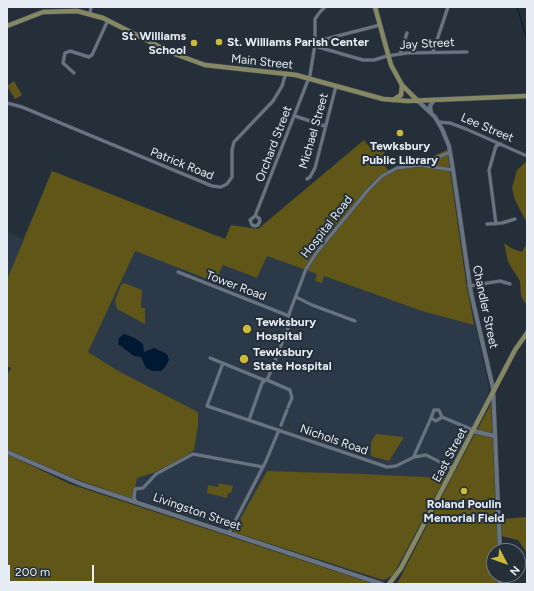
<!DOCTYPE html>
<style>
body{margin:0}
#map{position:relative;width:534px;height:591px;overflow:hidden;background:#252f3a;font-family:Figtree,sans-serif}
canvas{display:block}
.frame{position:absolute;inset:0;border:8px solid #e6edf4;pointer-events:none}
.north{position:absolute;left:486px;top:543px;width:40px;height:40px;box-sizing:border-box;background:#252f3a;border:1px solid #727b84;border-radius:50%;rotate:131deg;font-size:11px;font-weight:700;line-height:16px;text-align:center;color:#e6edf4}
.north::after{content:'';display:block;margin:auto;width:14px;height:18px;background:#cdb938;clip-path:polygon(50% 0,100% 100%,50% 72%,0 100%)}
.scale{position:absolute;left:8px;top:565px;width:86px;height:18px;box-sizing:border-box;border:2px solid #e6edf4;border-top:0;padding-left:5px;font-size:12px;line-height:14px;white-space:nowrap;color:#e6edf4;-webkit-text-stroke:3px #252f3a;paint-order:stroke}
</style>
<div id="map">
<canvas width="534" height="591"></canvas>
<div class="frame"></div>
<div class="north">N</div>
<div class="scale">200 m</div>
</div>
<script>
const ctx = document.querySelector('canvas').getContext('2d');
ctx.lineJoin = 'round';
function paint(path, color) {
  ctx.fillStyle = color;
  ctx.fill(path, 'evenodd');
}
function shape(rows) {
  const path = new Path2D();
  for (const r of rows) {
    path.moveTo(r[0], r[1]);
    for (let i = 2; i < r.length; i += 2) path.lineTo(r[i], r[i + 1]);
  }
  return path;
}
function stroke(path, color, width, dash) {
  ctx.strokeStyle = color;
  ctx.lineWidth = width;
  ctx.lineCap = dash ? 'butt' : 'round';
  ctx.setLineDash(dash || []);
  ctx.stroke(path);
}
function write(font, color, halo, rows, align = 'center') {
  ctx.font = font + ' Figtree,sans-serif';
  ctx.lineWidth = 4;
  ctx.setLineDash([]);
  ctx.textBaseline = 'middle';
  ctx.strokeStyle = halo;
  ctx.fillStyle = color;
  for (const [text, x, y, turn = 0] of rows) {
    ctx.save();
    ctx.translate(x, y);
    ctx.rotate((+turn || 0) * Math.PI / 180);
    ctx.textAlign = isNaN(turn) ? turn : align;
    if (halo) ctx.strokeText(text, 0, 0);
    ctx.fillText(text, 0, 0);
    ctx.restore();
  }
}
paint(shape([
 [364,140,388,170,420,162,447,150,466,282,489,389,487,398,394,575,386,580,380,580,73,478,36,462,7,375,11,368,7,366,7,232,23,239,52,171,225,239,231,225,258,229]
]), '#2b3948');
paint(shape([
 [14,81,22,95,15,99,7,86],
 [364,140,370,148,378,142,386,151,379,159,388,170,420,162,447,150,466,282,474,325,422,311,324,276,322,283,315,281,317,274,267,256,257,278,223,265,215,282,135,251,88,352,120,372,198,412,198,425,194,450,182,459,153,473,137,478,133,499,73,478,7,450,7,375,11,368,7,366,7,280,52,171,225,239,231,225,258,229],
 [527,161,527,223,515,200,512,188,517,170],
 [504,243,511,248,522,252,527,243,527,306,521,296,520,281,508,262],
 [124,283,142,290,141,308,145,308,145,324,117,309,115,301,121,285],
 [491,404,498,551,494,551,494,575,499,575,499,584,397,584,454,473],
 [376,434,404,437,389,461,371,456,371,442],
 [7,454,70,484,374,584,7,584],
 [267,471,362,474,445,478,393,575,383,580,233,532],
 [219,483,233,486,231,493,228,493,227,498,207,493,208,485,218,487],
 [527,517,527,553,518,540,501,536,500,519]
]), '#5f5618');
paint(shape([
 [124,334,135,338,143,344,144,352,154,348,167,354,169,360,165,367,161,371,153,371,146,368,141,357,134,356,118,344,119,338]
]), '#001932');
stroke(shape([
 [517,7,527,39]
]), '#001932', 1);
const minor = shape([
 [90,13,91,7],
 [380,25,318,41,315,44,318,47,363,60,374,60,387,56,407,53,467,52],
 [433,52,448,7],
 [400,54,407,33],
 [74,73,63,63,65,53,70,51,89,57,92,55,108,20],
 [7,103,22,107,212,186,221,187,227,184,232,177,232,150,234,142,273,101,282,86,286,73],
 [295,116,325,126],
 [438,122,450,123,466,129,527,156],
 [420,165,453,170],
 [307,179,310,177,315,168,336,86],
 [255,216,259,218,260,221,258,225,255,226,252,225,250,220,255,216,310,75,315,44,315,19,320,12,325,7],
 [487,224,502,223,515,219],
 [496,224,489,170,496,146,501,144],
 [178,272,289,316],
 [469,286,500,281,510,284],
 [296,297,312,305,355,321],
 [210,358,264,380],
 [223,363,207,406,387,467,396,466,414,457,426,455,454,469],
 [267,380,290,390,292,398,288,407],
 [442,417,436,421,431,418,434,410,439,410,442,417,473,430],
 [249,420,262,383,268,378,290,323,289,314,306,269,317,252,368,190,382,176,397,168,420,165,450,152],
 [281,425,287,410],
 [414,456,431,418],
 [136,502,134,498,135,489,143,488,156,474,193,454,263,467],
 [229,533,266,461,279,430]
]);
const tertiary = shape([
 [418,101,435,117,442,129,449,146,453,170,471,293,493,388,500,551],
 [431,113,430,106,434,100],
 [474,431,494,436],
 [7,452,81,484,382,584],
 [500,584,500,575]
]);
const secondary = shape([
 [375,7,391,65,402,85,418,101],
 [7,26,43,12,77,11,103,18,172,53,205,65,296,75,383,99,407,101,527,96],
 [393,100,401,95,402,85],
 [389,584,401,568,515,350,527,333]
]);
stroke(minor, '#424a54', 4);
stroke(tertiary, '#424a54', 5);
stroke(secondary, '#424a54', 5.5);
stroke(minor, '#687481', 3);
stroke(tertiary, '#687481', 4);
stroke(secondary, '#868863', 4.5);
for (const [x, y, r, color] of [
 [219,42,4,"#cdb938"],
 [194,43,4,"#cdb938"],
 [400,133,4,"#cdb938"],
 [247,329,5,"#cdb938"],
 [244,359,5,"#cdb938"],
 [464,491,4,"#cdb938"]
]) {
  const dot = new Path2D();
  dot.arc(x, y, r, 0, 2 * Math.PI);
  ctx.fillStyle = color;
  ctx.fill(dot);
  stroke(dot, '#252f3a', 1.5);
}
write('bold 12px', '#e6edf4', '#252f3a', [
 ["St. Williams",186,36,"right"],
 ["School",186,50,"right"],
 ["St. Williams Parish Center",227,42],
 ["Tewksbury",400,146,"center"],
 ["Public Library",400,160,"center"],
 ["Tewksbury",256,322],
 ["Hospital",256,336],
 ["Tewksbury",253,352],
 ["State Hospital",253,366],
 ["Roland Poulin",464,504,"center"],
 ["Memorial Field",464,518,"center"]
], 'left');
write('12px', '#e6edf4', '#252f3a', [
 ["Jay Street",427,44,-3],
 ["Main Street",262,62,6],
 ["Lee Street",487,128,23],
 ["Michael Street",314,131,-74],
 ["Orchard Street",274,144,-69],
 ["Patrick Road",182,164,22],
 ["Hospital Road",327,227,-52],
 ["Tower Road",236,286,21],
 ["Chandler Street",485,307,78],
 ["Nichols Road",334,440,19],
 ["East Street",450,455,-62],
 ["Livingston Street",197,512,19]
]);
</script>
